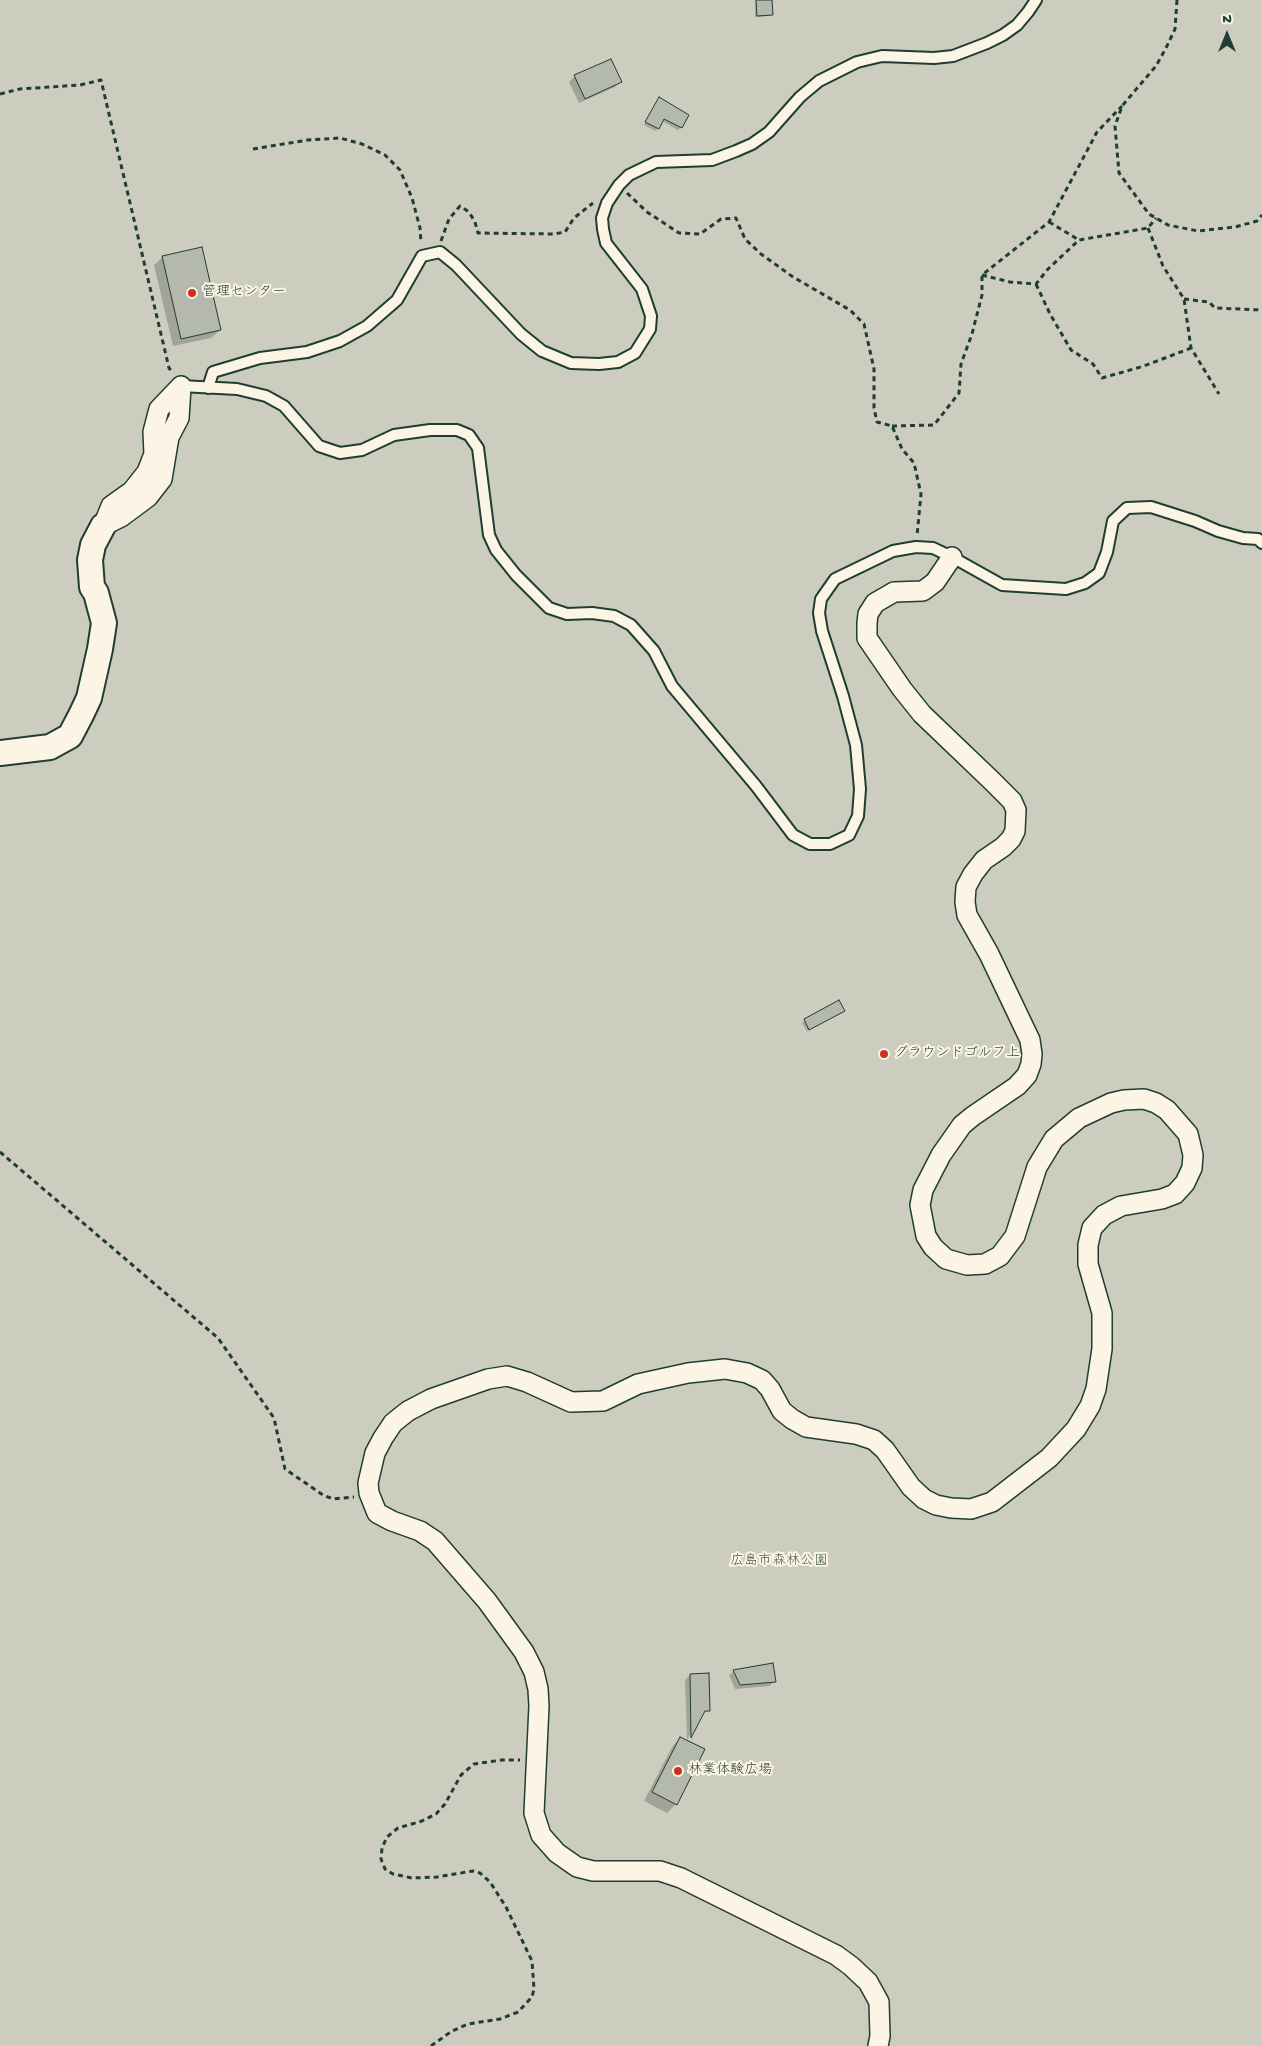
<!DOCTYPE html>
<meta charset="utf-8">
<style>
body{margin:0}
#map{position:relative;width:1262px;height:2046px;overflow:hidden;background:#efeada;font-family:"Gochi Hand",sans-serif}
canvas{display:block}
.north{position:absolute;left:1202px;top:10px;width:50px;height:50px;-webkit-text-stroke:4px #fcf5e5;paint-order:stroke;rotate:0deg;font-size:14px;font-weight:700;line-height:20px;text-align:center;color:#1f3d34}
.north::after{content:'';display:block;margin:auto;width:18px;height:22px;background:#1f3d34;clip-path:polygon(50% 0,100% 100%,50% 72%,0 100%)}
</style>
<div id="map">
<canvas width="1262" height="2046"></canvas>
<div class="north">N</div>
</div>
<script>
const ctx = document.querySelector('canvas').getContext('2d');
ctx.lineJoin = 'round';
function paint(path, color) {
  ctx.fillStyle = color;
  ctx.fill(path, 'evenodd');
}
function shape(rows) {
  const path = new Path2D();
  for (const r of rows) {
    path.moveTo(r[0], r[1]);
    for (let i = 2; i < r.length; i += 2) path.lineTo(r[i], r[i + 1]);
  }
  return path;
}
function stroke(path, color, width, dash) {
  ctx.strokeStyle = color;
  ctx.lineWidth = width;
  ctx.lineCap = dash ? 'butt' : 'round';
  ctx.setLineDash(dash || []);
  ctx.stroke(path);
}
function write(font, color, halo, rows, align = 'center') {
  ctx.font = font + ' "Gochi Hand","Klee One",sans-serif';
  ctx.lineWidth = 4;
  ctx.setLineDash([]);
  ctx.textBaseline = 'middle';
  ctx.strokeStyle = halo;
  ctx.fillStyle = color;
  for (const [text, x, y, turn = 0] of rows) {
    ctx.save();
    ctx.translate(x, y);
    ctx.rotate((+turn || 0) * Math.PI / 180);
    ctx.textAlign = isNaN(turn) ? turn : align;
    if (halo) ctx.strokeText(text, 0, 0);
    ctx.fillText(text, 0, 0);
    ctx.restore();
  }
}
paint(shape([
 [0,0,1262,0,1262,2046,0,2046]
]), '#cccdbf');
paint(shape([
 [757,1,771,14,769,16,755,17,755,3],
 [610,60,620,81,615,87,579,103,569,82,574,77],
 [659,99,681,127,678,130,662,121,656,131,644,125],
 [163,257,220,330,211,338,173,346,154,265],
 [839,1002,843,1011,841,1013,807,1031,802,1023,805,1020],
 [734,1671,774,1681,770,1686,735,1689,729,1675],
 [690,1675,708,1710,701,1715,687,1740,685,1680],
 [680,1738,676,1804,667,1813,644,1801,672,1747]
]), '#0003');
const building = shape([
 [756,0,772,0,773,15,757,16,756,0],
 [611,59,622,82,585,99,574,75,611,59],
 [659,97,689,115,682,128,664,119,659,129,645,122,659,97],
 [202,247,221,330,181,339,162,256,202,247],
 [839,1000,845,1011,809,1030,804,1019,839,1000],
 [773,1663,776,1682,740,1685,733,1670,773,1663],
 [709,1673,710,1711,705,1711,691,1738,690,1674,709,1673],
 [680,1737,705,1749,677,1805,652,1792,680,1737]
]);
paint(building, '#b5b9ad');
stroke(building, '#1f3d34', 1);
const service = shape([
 [181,386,237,389,266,396,284,406,319,446,340,453,362,450,394,435,430,430,457,430,469,435,478,448,489,535,496,550,516,575,549,608,567,614,592,613,614,616,631,625,654,651,672,686,756,786,793,835,810,844,830,844,849,835,858,816,860,789,856,745,843,696,822,631,819,613,821,599,835,579,893,551,916,547,933,548,952,557,1002,585,1066,589,1085,583,1099,573,1107,552,1113,521,1127,508,1151,507,1195,521,1218,531,1243,538,1258,539,1262,543],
 [208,388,213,372,260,358,307,352,340,341,367,326,397,300,422,256,440,252,456,265,521,334,542,351,571,363,599,364,618,362,635,353,650,329,651,316,642,289,606,243,603,229,602,218,607,203,619,185,629,175,656,162,712,160,736,151,752,144,769,132,800,97,819,81,857,62,882,56,934,58,953,56,987,43,1003,35,1017,25,1028,12,1036,0]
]);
const minor = shape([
 [103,526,121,517,148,497,162,479,169,437,179,418,181,386],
 [103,526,111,506,132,491,147,472,154,454,153,432,159,409,181,386],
 [878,2046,880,2036,879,2002,868,1982,851,1966,836,1955,681,1878,660,1871,593,1871,577,1867,557,1853,541,1835,534,1813,539,1706,538,1689,534,1672,524,1652,487,1601,435,1541,420,1531,392,1521,377,1513,369,1493,368,1483,375,1453,383,1438,393,1423,408,1411,431,1399,488,1379,507,1376,527,1382,571,1402,603,1401,638,1384,688,1373,725,1369,747,1373,762,1380,770,1389,782,1411,792,1419,806,1427,856,1434,874,1440,885,1450,911,1487,924,1499,936,1505,951,1508,971,1509,992,1502,1049,1458,1076,1429,1090,1406,1096,1389,1102,1349,1102,1313,1088,1264,1088,1245,1092,1228,1104,1215,1121,1206,1162,1199,1175,1194,1185,1183,1192,1168,1193,1155,1188,1134,1167,1110,1156,1103,1144,1099,1124,1100,1111,1103,1079,1118,1054,1139,1037,1167,1015,1236,1000,1256,985,1264,967,1265,946,1259,933,1247,926,1236,920,1205,923,1190,941,1155,962,1125,973,1116,1017,1086,1027,1075,1031,1064,1032,1054,1030,1040,989,954,967,915,965,902,966,887,973,874,984,860,1003,847,1011,839,1015,831,1016,810,1012,801,992,781,922,714,902,689,867,638,867,623,868,614,875,603,894,592,923,591,935,582,952,557]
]);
const tertiary = shape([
 [0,753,50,747,70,736,81,715,89,698,100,649,104,623,96,593,92,587,90,560,93,545,103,526]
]);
stroke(service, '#1f3d34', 14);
stroke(minor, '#1f3d34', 22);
stroke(tertiary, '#1f3d34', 28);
stroke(shape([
 [1177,0,1175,29,1166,48,1156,66,1122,106,1115,126,1119,173,1149,214,1168,225,1198,231,1235,227,1257,221,1262,215],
 [0,94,20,89,80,85,101,80,169,368,172,372],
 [253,149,308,140,340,138,362,144,385,155,400,170,412,198,420,228,421,243],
 [627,193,647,212,679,233,700,234,721,219,736,218,745,239,761,254,793,277,850,310,864,324,874,369,874,408,877,422,892,426,902,449,914,463,921,494,917,536],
 [1049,222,1079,240],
 [1148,228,1163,266,1184,299,1191,348,1219,394],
 [441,241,449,219,460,206,469,212,475,222,478,233,554,234,565,232,574,218,593,203],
 [982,275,1010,282,1036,284,1048,269,1079,240,1148,228,1156,218],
 [1036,284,1050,314,1071,350,1093,364,1102,378,1144,366,1191,348],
 [1184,299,1209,302,1215,308,1262,310],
 [892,426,934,425,959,393,961,364,972,334,982,295,982,275,1049,222,1097,132,1122,106],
 [0,1152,218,1338,274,1418,285,1469,323,1495,333,1499,354,1497],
 [431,2046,452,2031,468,2024,500,2019,518,2012,532,1997,534,1989,532,1961,506,1907,490,1882,480,1873,473,1871,437,1877,412,1878,393,1874,385,1869,381,1859,382,1848,387,1837,398,1828,422,1821,436,1814,445,1804,461,1775,474,1764,502,1760,520,1760]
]), '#1f3d34', 3, [5, 4]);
stroke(service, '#fcf5e5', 10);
stroke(minor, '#fcf5e5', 19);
stroke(tertiary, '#fcf5e5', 24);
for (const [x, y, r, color] of [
 [192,293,5,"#c8321e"],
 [884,1054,5,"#c8321e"],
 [678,1771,5,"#c8321e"]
]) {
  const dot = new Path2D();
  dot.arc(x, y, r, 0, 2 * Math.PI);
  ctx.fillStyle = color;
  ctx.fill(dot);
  stroke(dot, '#fcf5e5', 2);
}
write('14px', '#1f3d34', '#fcf5e5', [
 ["管理センター",202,293],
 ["グラウンドゴルフ上",894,1054],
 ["林業体験広場",688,1771]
], 'left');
write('14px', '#425a50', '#fcf5e5', [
 ["広島市森林公園",779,1562]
]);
</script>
